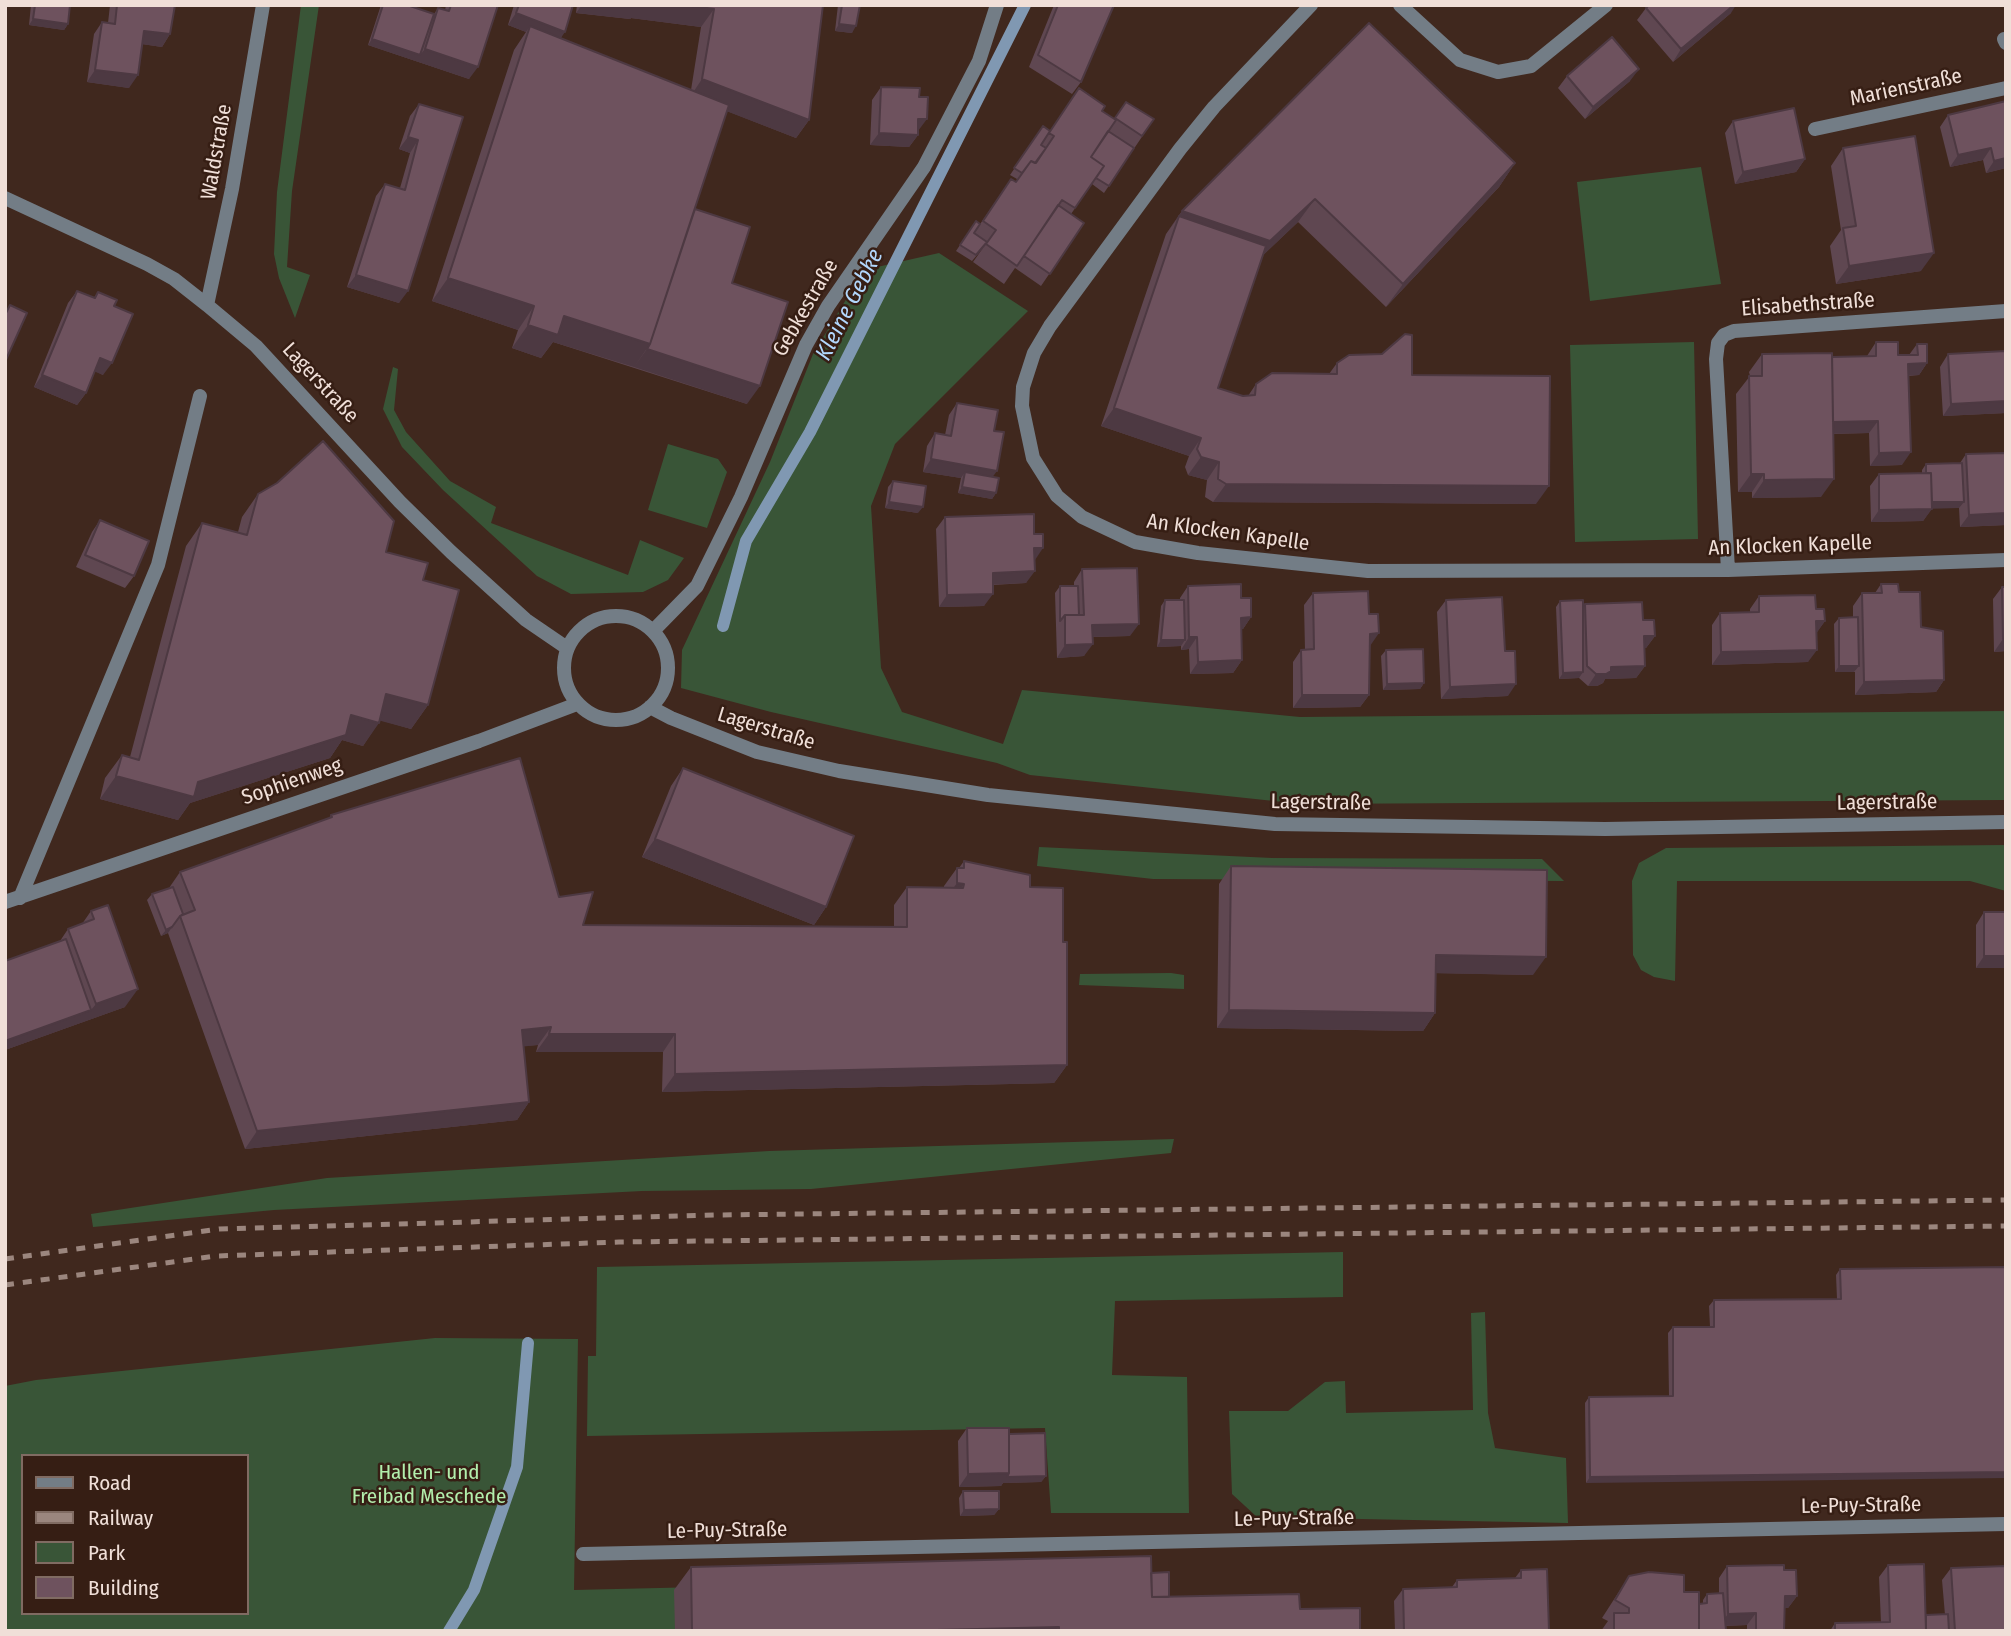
<!DOCTYPE html>
<meta charset="utf-8">
<style>
body{margin:0}
#map{position:relative;width:2011px;height:1636px;overflow:hidden;background:#40281e;font-family:"Fira Sans Condensed",sans-serif}
canvas{display:block}
.frame{position:absolute;inset:0;border:7px solid #f0dfd8;pointer-events:none}
.legend{position:absolute;left:21px;top:1454px;width:228px;height:161px;box-sizing:border-box;background:#361e14;border:2px solid #806b62;margin:0;padding:9px 12px;list-style:none;font-size:21px;color:#f0dfd8}
.legend li{display:flex;align-items:center;gap:14px;height:35px}
.legend b{width:35px;border:2px solid #806b62}
</style>
<div id="map">
<canvas width="2011" height="1636"></canvas>
<div class="frame"></div>
<ul class="legend">
<li><b style="height:9px;background:#737d86"></b>Road</li>
<li><b style="height:9px;background:#9b867e"></b>Railway</li>
<li><b style="height:19px;background:#395537"></b>Park</li>
<li><b style="height:19px;background:#6e525e"></b>Building</li>
</ul>
</div>
<script>
const ctx = document.querySelector('canvas').getContext('2d');
ctx.lineJoin = 'round';
function paint(path, color) {
  ctx.fillStyle = color;
  ctx.fill(path, 'evenodd');
}
function shape(rows) {
  const path = new Path2D();
  for (const r of rows) {
    if (r.length === 3) {
      path.moveTo(r[0] + r[2], r[1]);
      path.arc(r[0], r[1], r[2], 0, 2 * Math.PI);
      continue;
    }
    path.moveTo(r[0], r[1]);
    for (let i = 2; i < r.length; i += 2) path.lineTo(r[i], r[i + 1]);
  }
  return path;
}
function stroke(path, color, width, dash) {
  ctx.strokeStyle = color;
  ctx.lineWidth = width;
  ctx.lineCap = dash ? 'butt' : 'round';
  ctx.setLineDash(dash || []);
  ctx.stroke(path);
}
function write(font, color, halo, rows, align = 'center') {
  ctx.font = font + ' "Fira Sans Condensed",sans-serif';
  ctx.lineWidth = 5;
  ctx.setLineDash([]);
  ctx.textBaseline = 'middle';
  ctx.strokeStyle = halo;
  ctx.fillStyle = color;
  for (const [text, x, y, turn = 0] of rows) {
    ctx.save();
    ctx.translate(x, y);
    ctx.rotate((+turn || 0) * Math.PI / 180);
    ctx.textAlign = isNaN(turn) ? turn : align;
    if (halo) ctx.strokeText(text, 0, 0);
    ctx.fillText(text, 0, 0);
    ctx.restore();
  }
}
paint(shape([
 [301,5,319,5,292,191,287,267,310,275,295,318,279,278,274,254,277,192],
 [1701,167,1721,284,1590,301,1577,182],
 [939,253,1028,311,895,444,871,506,881,668,902,712,1003,744,1022,690,1300,717,2006,711,2006,800,1302,804,1030,775,997,763,771,712,681,688,682,650,770,462,813,354,864,270],
 [1694,342,1698,539,1575,542,1570,345],
 [393,367,398,369,394,410,406,432,450,481,496,507,491,523,628,575,640,540,684,558,668,580,643,592,571,594,537,576,443,490,402,447,383,409],
 [668,444,718,459,727,472,707,528,648,510],
 [2006,845,2006,891,1970,881,1677,881,1675,981,1654,977,1641,970,1633,955,1632,881,1639,863,1666,848],
 [1039,847,1272,858,1542,859,1564,881,1153,879,1037,866],
 [1171,973,1184,975,1184,989,1079,985,1080,974],
 [1174,1139,1171,1153,811,1189,642,1191,274,1210,93,1227,91,1214,327,1178,769,1151],
 [1343,1252,1343,1297,1115,1301,1112,1375,1187,1377,1189,1513,1051,1513,1045,1428,587,1436,588,1356,596,1356,597,1267],
 [1485,1312,1488,1413,1495,1448,1566,1458,1568,1523,1257,1517,1232,1494,1229,1411,1288,1411,1325,1382,1345,1381,1346,1413,1473,1410,1471,1313],
 [435,1338,578,1339,574,1590,1168,1576,1171,1617,1347,1631,5,1631,5,1386,36,1380],
 [23,1456,247,1456,247,1613,23,1613]
]), '#395537');
stroke(shape([
 [723,626,746,541,810,432,1025,5],
 [449,1631,474,1590,517,1467,528,1343]
]), '#8098b2', 12);
stroke(shape([
 [1311,5,1214,107,1180,149,1050,326,1034,353,1023,387,1022,406,1033,458,1057,496,1082,517,1135,542,1198,553,1368,571,1728,570,2006,560],
 [1400,5,1460,60,1498,72,1531,66,1606,5],
 [2004,39,2006,43],
 [1815,129,2006,88],
 [5,198,147,264,174,279,207,305,256,346,400,502,451,552,526,620,567,648],
 [207,305,232,189,263,5],
 [1728,570,1716,359,1718,343,1724,335,1734,331,2006,311],
 [616,668,52],
 [653,631,697,586,741,497,806,345,828,306,924,167,979,61,997,5],
 [650,707,671,718,757,752,839,771,988,795,1275,824,1605,829,2006,822],
 [20,898,158,565,200,396],
 [5,902,479,741,577,704],
 [583,1554,2006,1524]
]), '#737d86', 14);
stroke(shape([
 [5,1259,219,1229,714,1215,2006,1200],
 [5,1285,216,1256,619,1242,2006,1226]
]), '#9b867e', 5, [9, 9]);
paint(shape([
 [31,5,70,5,68,24,64,30,29,25],
 [110,5,175,5,170,34,162,47,142,44,129,88,87,82,94,34,102,22,108,23],
 [381,5,407,5,434,14,438,8,445,10,446,5,498,5,469,79,368,45],
 [514,5,573,5,561,38,691,90,701,27,631,18,630,19,576,13,577,5,823,5,809,120,796,138,727,111,695,209,732,283,747,404,553,342,541,358,512,348,518,330,432,301,514,50,526,32,508,25],
 [838,5,860,5,852,33,835,31],
 [1054,5,1114,5,1081,82,1072,94,1029,67],
 [1646,8,1731,13,1673,62,1637,20],
 [1567,76,1630,81,1585,119,1558,88],
 [881,87,919,97,918,135,909,147,870,145,872,100],
 [2006,101,2006,168,1986,173,1983,160,1950,167,1940,127,1948,115],
 [1126,102,1154,119,1104,193,1092,184,1071,214,1084,223,1041,286,1015,268,1004,284,973,262,983,248,972,261,956,251,976,221,976,230,1011,179,1016,182,1017,179,1010,175,1043,126,1050,131,1102,111,1114,119],
 [419,104,463,117,399,303,347,287,376,196,385,184,400,188,410,153,399,149,410,116],
 [1733,121,1805,159,1796,172,1735,184,1725,133],
 [1843,148,1921,271,1836,284,1830,246,1841,230,1831,166],
 [1515,163,1499,187,1386,307,1298,222,1263,255,1218,388,1243,396,1248,396,1256,384,1329,374,1337,363,1412,375,1536,504,1213,502,1205,497,1207,480,1188,475,1185,467,1189,456,1101,426,1166,234,1182,211],
 [77,291,94,298,98,292,114,306,103,375,95,371,86,393,77,405,34,387,68,303],
 [1876,342,1898,355,1909,355,1917,344,1927,363,1919,375,1909,376,1902,465,1870,466,1869,433,1833,434,1821,497,1752,498,1752,492,1738,492,1736,394,1750,376,1749,372,1762,354,1832,357,1867,356],
 [2006,351,2006,413,1943,416,1940,367,1948,354],
 [957,403,994,431,992,477,996,493,992,499,958,493,961,478,923,472,927,446,935,433,945,435,949,415],
 [1966,454,2006,525,1960,527,1959,508,1932,508,1923,521,1871,522,1870,486,1879,474,1922,473,1922,470,1926,464,1960,463],
 [893,481,918,513,885,508,888,487],
 [258,494,386,552,423,580,428,705,411,729,380,720,363,746,342,740,330,758,190,803,178,820,100,799,105,778,122,755,130,757,186,546,202,523,238,532,242,517],
 [945,517,1035,560,1026,583,993,585,984,606,939,607,936,529],
 [100,520,134,576,125,588,76,567,92,532],
 [1082,569,1130,636,1092,637,1084,656,1057,658,1055,593,1060,586,1074,586,1074,582],
 [1881,584,1899,592,1921,627,1944,680,1936,692,1855,695,1855,672,1835,672,1834,624,1839,618,1853,617,1853,606,1862,593,1875,593],
 [1188,586,1241,598,1251,617,1243,629,1241,629,1242,660,1233,673,1190,674,1189,649,1181,650,1181,646,1157,647,1161,606,1165,600,1180,600,1180,598],
 [2002,587,2006,587,2006,651,1994,652,1993,599],
 [1313,593,1370,646,1369,695,1360,707,1293,708,1293,662,1301,650,1305,650,1304,605],
 [1759,596,1816,609,1825,621,1816,633,1808,662,1712,665,1712,625,1720,613,1750,612,1750,609],
 [1446,600,1505,651,1508,696,1441,699,1437,612],
 [1560,601,1583,608,1585,604,1643,620,1655,636,1646,648,1644,648,1645,666,1636,678,1605,679,1603,683,1597,686,1588,686,1579,678,1559,679,1556,607],
 [1386,650,1424,683,1420,689,1383,690,1381,656],
 [683,768,826,907,814,925,642,857,671,786],
 [331,815,559,897,583,925,894,927,894,905,907,887,944,888,944,886,957,868,959,868,964,861,1030,887,1063,942,1067,1065,1054,1083,662,1092,663,1052,536,1052,538,1045,523,1046,529,1102,517,1120,245,1149,168,933,161,936,147,900,152,894,169,888,180,872,329,818],
 [1231,866,1533,975,1436,973,1435,1013,1423,1031,1217,1028,1219,884],
 [91,911,125,1007,5,1050,5,961,60,941,68,929,82,924],
 [1984,912,2006,912,2006,968,1976,968,1976,925],
 [2006,1267,1586,1483,1585,1403,1589,1397,1669,1396,1668,1333,1673,1327,1710,1327,1709,1306,1714,1300,1837,1299,1836,1275,1840,1269],
 [967,1428,1009,1434,1046,1476,1041,1482,1003,1483,1001,1486,959,1487,958,1441],
 [963,1491,999,1509,994,1515,960,1516,959,1498],
 [1888,1565,1926,1615,1945,1615,1942,1580,1951,1568,2006,1631,1830,1631,1835,1623,1881,1623,1879,1577],
 [1727,1566,1784,1570,1797,1596,1788,1608,1785,1608,1784,1631,1747,1631,1747,1625,1725,1626,1726,1631,1601,1631,1608,1621,1602,1618,1629,1576,1684,1592,1699,1604,1703,1604,1703,1600,1707,1594,1719,1594,1719,1578],
 [691,1567,1151,1573,1169,1597,1300,1609,1360,1631,675,1631,674,1590],
 [1521,1570,1549,1631,1395,1631,1394,1601,1403,1589,1452,1587,1457,1580,1515,1578]
]), '#5f4751');
paint(shape([
 [582,5,685,5,714,9,701,27,631,18,630,19,576,13],
 [1734,5,1736,5,1731,13,1673,62,1681,49],
 [516,13,565,32,556,45,530,26,526,32,508,25],
 [33,19,68,24,64,30,29,25],
 [839,24,856,26,852,33,835,31],
 [144,31,170,34,162,47,135,43],
 [372,39,420,55,425,49,478,67,469,79,368,45],
 [1639,69,1630,81,1585,119,1593,107],
 [95,70,138,75,129,88,87,82],
 [702,79,809,120,796,138,690,97],
 [918,119,927,119,918,131],
 [879,133,918,135,909,147,870,145],
 [408,137,418,140,410,153,399,149],
 [1991,148,1983,160,1950,167,1958,155],
 [2006,158,2006,168,1986,173,1994,161],
 [1805,159,1796,172,1735,184,1743,172],
 [1515,163,1499,187,1386,307,1403,284],
 [1315,199,1298,222,1254,264,1179,216,1166,234,1182,211],
 [1934,253,1921,271,1836,284,1849,266],
 [356,275,408,291,399,303,347,287],
 [448,278,534,306,518,330,432,301],
 [564,316,650,344,634,367,553,342,541,358,512,348,528,325],
 [647,349,760,386,747,404,634,367],
 [100,358,112,363,103,375,91,370],
 [1927,363,1919,375,1900,376,1908,364],
 [42,375,86,393,77,405,34,387],
 [2006,401,2006,413,1943,416,1951,404],
 [1114,408,1201,438,1189,456,1101,426],
 [1878,421,1869,433,1820,434,1829,422],
 [1911,452,1902,465,1870,466,1879,453],
 [1201,457,1219,462,1207,480,1188,475],
 [931,459,997,471,988,483,965,472,961,478,923,472],
 [1751,474,1764,474,1752,492,1738,492],
 [1834,479,1821,497,1752,498,1764,480],
 [1226,484,1549,486,1536,504,1213,502],
 [962,487,996,493,992,499,958,493],
 [889,502,923,507,918,513,885,508],
 [1927,502,1964,502,1959,508,1923,509],
 [1932,509,1923,521,1871,522,1879,510],
 [2006,513,2006,525,1960,527,1969,515],
 [1034,548,1043,548,1035,560],
 [1035,571,1026,583,984,585,993,573],
 [993,594,984,606,939,607,947,595],
 [1251,617,1243,629,1232,630,1241,618],
 [1816,621,1825,621,1816,634],
 [1139,624,1130,636,1084,637,1092,625],
 [1379,633,1370,646,1361,646,1370,634],
 [1644,636,1655,636,1646,648,1635,648],
 [1189,637,1197,637,1189,649,1181,650],
 [2003,639,2006,639,2006,651,1994,652],
 [1161,640,1185,640,1181,646,1157,647],
 [1093,644,1084,656,1057,658,1065,645],
 [1817,650,1808,662,1712,665,1721,652],
 [1242,660,1233,673,1190,674,1198,662],
 [1645,666,1636,678,1605,679,1603,683,1597,686,1588,686,1596,674,1611,667],
 [1839,666,1859,666,1854,672,1835,672],
 [1583,672,1579,678,1559,679,1563,673],
 [1944,680,1936,692,1855,695,1864,682],
 [1424,683,1420,689,1383,690,1387,684],
 [1516,684,1508,696,1441,699,1450,687],
 [386,694,428,705,411,729,370,718],
 [1302,695,1369,695,1360,707,1293,708],
 [351,715,379,723,363,746,342,740,330,758,190,803,178,820,100,799,116,776],
 [655,839,826,907,814,925,642,857],
 [957,883,964,884,951,902,944,901],
 [172,927,168,933,161,936,166,930],
 [1436,955,1546,957,1533,975,1424,973],
 [1984,956,2006,956,2006,968,1976,968],
 [138,989,125,1007,5,1050,5,1041,91,1010,96,1004],
 [1229,1010,1435,1013,1423,1031,1217,1028],
 [551,1027,538,1045,509,1048,522,1030],
 [549,1034,675,1034,663,1052,536,1052],
 [1067,1065,1054,1083,662,1092,675,1074],
 [529,1102,517,1120,245,1149,257,1131],
 [2006,1472,2006,1478,1586,1483,1590,1477],
 [1009,1473,1046,1476,1041,1482,1003,1483,1001,1486,959,1487,968,1474],
 [999,1509,994,1515,960,1516,964,1510],
 [1785,1596,1797,1596,1788,1608,1776,1608],
 [1756,1613,1747,1625,1719,1626,1728,1614],
 [1059,1627,1056,1631,896,1631]
]), '#4d3942');
const building = shape([
 [35,5,70,5,68,24,33,19,35,5],
 [117,5,175,5,170,34,144,31,138,75,95,70,102,22,115,24,117,5],
 [383,5,407,5,434,14,420,55,372,39,383,5],
 [451,5,498,5,478,67,425,49,438,8,449,11,451,5],
 [519,5,573,5,565,32,516,13,519,5],
 [685,5,823,5,809,120,702,79,714,9,685,5],
 [842,5,860,5,856,26,839,24,842,5],
 [1058,5,1114,5,1081,82,1038,55,1058,5],
 [1649,5,1734,5,1681,49,1646,8,1649,5],
 [1369,23,1515,163,1403,284,1315,199,1270,241,1182,211,1369,23],
 [530,26,729,105,650,344,564,316,558,335,528,325,534,306,448,278,530,26],
 [1612,37,1639,69,1593,107,1567,76,1612,37],
 [881,87,920,88,919,97,928,97,927,119,918,119,918,135,879,133,881,87],
 [1079,88,1105,106,1102,111,1116,120,1091,157,1104,166,1075,208,1062,200,1017,266,986,244,996,230,983,221,1011,179,1016,182,1031,161,1036,163,1054,136,1049,133,1079,88],
 [2006,101,2006,158,1994,161,1991,148,1958,155,1948,115,2006,101],
 [1126,102,1154,119,1142,136,1115,118,1126,102],
 [419,104,463,117,408,291,356,275,385,184,405,190,418,140,408,137,419,104],
 [1794,108,1805,159,1743,172,1733,121,1794,108],
 [1043,126,1050,131,1041,145,1046,148,1035,163,1031,161,1022,173,1014,168,1043,126],
 [1108,131,1134,148,1109,186,1096,178,1104,166,1091,157,1108,131],
 [1915,136,1934,253,1849,266,1843,228,1856,226,1843,148,1915,136],
 [1058,205,1084,223,1050,274,1024,256,1058,205],
 [695,209,750,227,732,283,788,302,760,386,647,349,650,344,695,209],
 [1179,216,1266,246,1218,388,1243,396,1255,395,1256,384,1272,373,1337,374,1337,363,1349,355,1382,354,1405,334,1412,335,1412,375,1550,376,1549,486,1226,484,1218,479,1219,462,1201,457,1197,449,1201,438,1114,408,1179,216],
 [976,221,980,224,974,233,987,242,976,255,960,245,976,221],
 [77,291,95,298,98,292,117,300,114,306,133,314,112,363,100,358,86,393,42,375,77,291],
 [10,305,27,313,5,362,5,315,10,305],
 [1876,342,1898,342,1898,355,1918,355,1917,344,1927,344,1927,363,1908,364,1911,452,1879,453,1878,421,1833,422,1832,357,1876,356,1876,342],
 [2006,351,2006,401,1951,404,1948,354,2006,351],
 [1832,353,1834,479,1764,480,1764,474,1751,474,1749,376,1762,376,1762,354,1832,353],
 [957,403,998,410,994,431,1004,432,997,471,931,459,935,433,951,436,957,403],
 [323,441,394,521,386,552,428,563,423,580,459,590,428,705,386,694,379,723,351,715,346,735,198,782,194,797,116,776,122,755,139,760,202,523,247,535,258,494,277,483,323,441],
 [2006,453,2006,513,1969,515,1966,454,2006,453],
 [1962,463,1964,502,1932,502,1931,473,1926,473,1926,464,1962,463],
 [965,472,999,478,996,493,962,487,965,472],
 [1931,473,1932,509,1879,510,1879,474,1931,473],
 [893,481,926,486,923,507,889,502,893,481],
 [1034,514,1034,534,1043,534,1043,548,1034,548,1035,571,993,573,993,594,947,595,945,517,1034,514],
 [100,520,149,541,134,576,85,555,100,520],
 [1137,568,1139,624,1092,625,1093,644,1065,645,1065,615,1084,615,1082,569,1137,568],
 [1241,584,1241,598,1251,598,1251,617,1241,618,1242,660,1198,662,1197,637,1189,637,1188,586,1241,584],
 [1881,584,1898,584,1899,592,1920,592,1921,627,1943,631,1944,680,1864,682,1862,593,1882,593,1881,584],
 [1060,586,1078,586,1079,615,1065,615,1060,621,1060,586],
 [2002,587,2006,587,2006,639,2003,639,2002,587],
 [1368,591,1369,614,1378,614,1379,633,1370,634,1369,695,1302,695,1301,650,1314,649,1313,593,1368,591],
 [1815,595,1816,609,1824,609,1825,621,1816,621,1817,650,1721,652,1720,613,1759,612,1759,596,1815,595],
 [1502,597,1505,651,1515,651,1516,684,1450,687,1446,600,1502,597],
 [1165,600,1184,600,1185,640,1161,640,1165,600],
 [1583,600,1583,672,1563,673,1560,601,1583,600],
 [1642,602,1643,620,1654,620,1655,636,1644,636,1645,666,1611,667,1611,671,1606,674,1596,674,1587,666,1585,604,1642,602],
 [1858,617,1859,666,1839,666,1839,618,1858,617],
 [1423,649,1424,683,1387,684,1386,650,1423,649],
 [520,758,559,897,593,892,583,925,907,927,907,887,963,888,964,884,957,883,957,868,964,868,964,861,1030,875,1030,887,1063,888,1063,942,1067,942,1067,1065,675,1074,675,1034,549,1034,551,1027,522,1030,529,1102,257,1131,180,916,195,910,180,872,332,817,331,815,520,758],
 [683,768,854,836,826,907,655,839,683,768],
 [1231,866,1547,870,1546,957,1436,955,1435,1013,1229,1010,1231,866],
 [173,887,183,914,180,916,172,927,166,930,152,894,173,887],
 [108,905,138,989,96,1004,68,929,94,919,91,911,108,905],
 [1984,912,2006,912,2006,956,1984,956,1984,912],
 [66,939,91,1010,5,1041,5,961,66,939],
 [2006,1267,2006,1472,1590,1477,1589,1397,1673,1396,1673,1327,1714,1327,1714,1300,1841,1299,1840,1269,2006,1267],
 [967,1428,1009,1428,1009,1473,968,1474,967,1428],
 [1045,1433,1046,1476,1007,1477,1009,1473,1009,1434,1045,1433],
 [963,1491,999,1491,999,1509,964,1510,963,1491],
 [1151,1556,1152,1597,1299,1594,1300,1609,1360,1608,1360,1631,1059,1631,1059,1627,896,1631,692,1631,691,1567,1151,1556],
 [1924,1564,1926,1631,1835,1631,1835,1623,1890,1622,1888,1565,1924,1564],
 [1784,1565,1784,1570,1796,1570,1797,1596,1785,1596,1784,1631,1756,1631,1756,1613,1728,1614,1727,1566,1784,1565],
 [2006,1566,2006,1631,1955,1631,1951,1568,2006,1566],
 [1547,1569,1549,1631,1404,1631,1403,1589,1457,1587,1457,1580,1521,1578,1521,1570,1547,1569],
 [1169,1572,1169,1597,1152,1597,1151,1573,1169,1572],
 [1649,1572,1684,1575,1684,1592,1699,1592,1699,1631,1614,1631,1614,1613,1629,1613,1629,1608,1615,1600,1629,1576,1649,1572],
 [1723,1593,1726,1631,1699,1631,1699,1604,1707,1603,1707,1594,1723,1593],
 [1948,1614,1949,1631,1926,1631,1926,1615,1948,1614]
]);
paint(building, '#6e525e');
stroke(building, '#4d3942', 2);
write('21px', '#f0dfd8', '#361e14', [
 ["Marienstraße",1906,88,-12],
 ["Waldstraße",217,152,-80],
 ["Elisabethstraße",1808,305,-4],
 ["Gebkestraße",806,308,-60],
 ["Lagerstraße",320,383,47],
 ["An Klocken Kapelle",1228,533,8],
 ["An Klocken Kapelle",1790,546,-2],
 ["Lagerstraße",766,729,17],
 ["Sophienweg",292,782,-19],
 ["Lagerstraße",1321,803,1],
 ["Lagerstraße",1887,803,-1],
 ["Le-Puy-Straße",1861,1506,-1],
 ["Le-Puy-Straße",1294,1519,-1],
 ["Le-Puy-Straße",727,1531,-1]
]);
write('21px', '#b2eeac', '#361e14', [
 ["Hallen- und",429,1473],
 ["Freibad Meschede",429,1497]
]);
write('italic 23px', '#b2d7fc', '#361e14', [
 ["Kleine Gebke",850,305,-63]
]);
</script>
